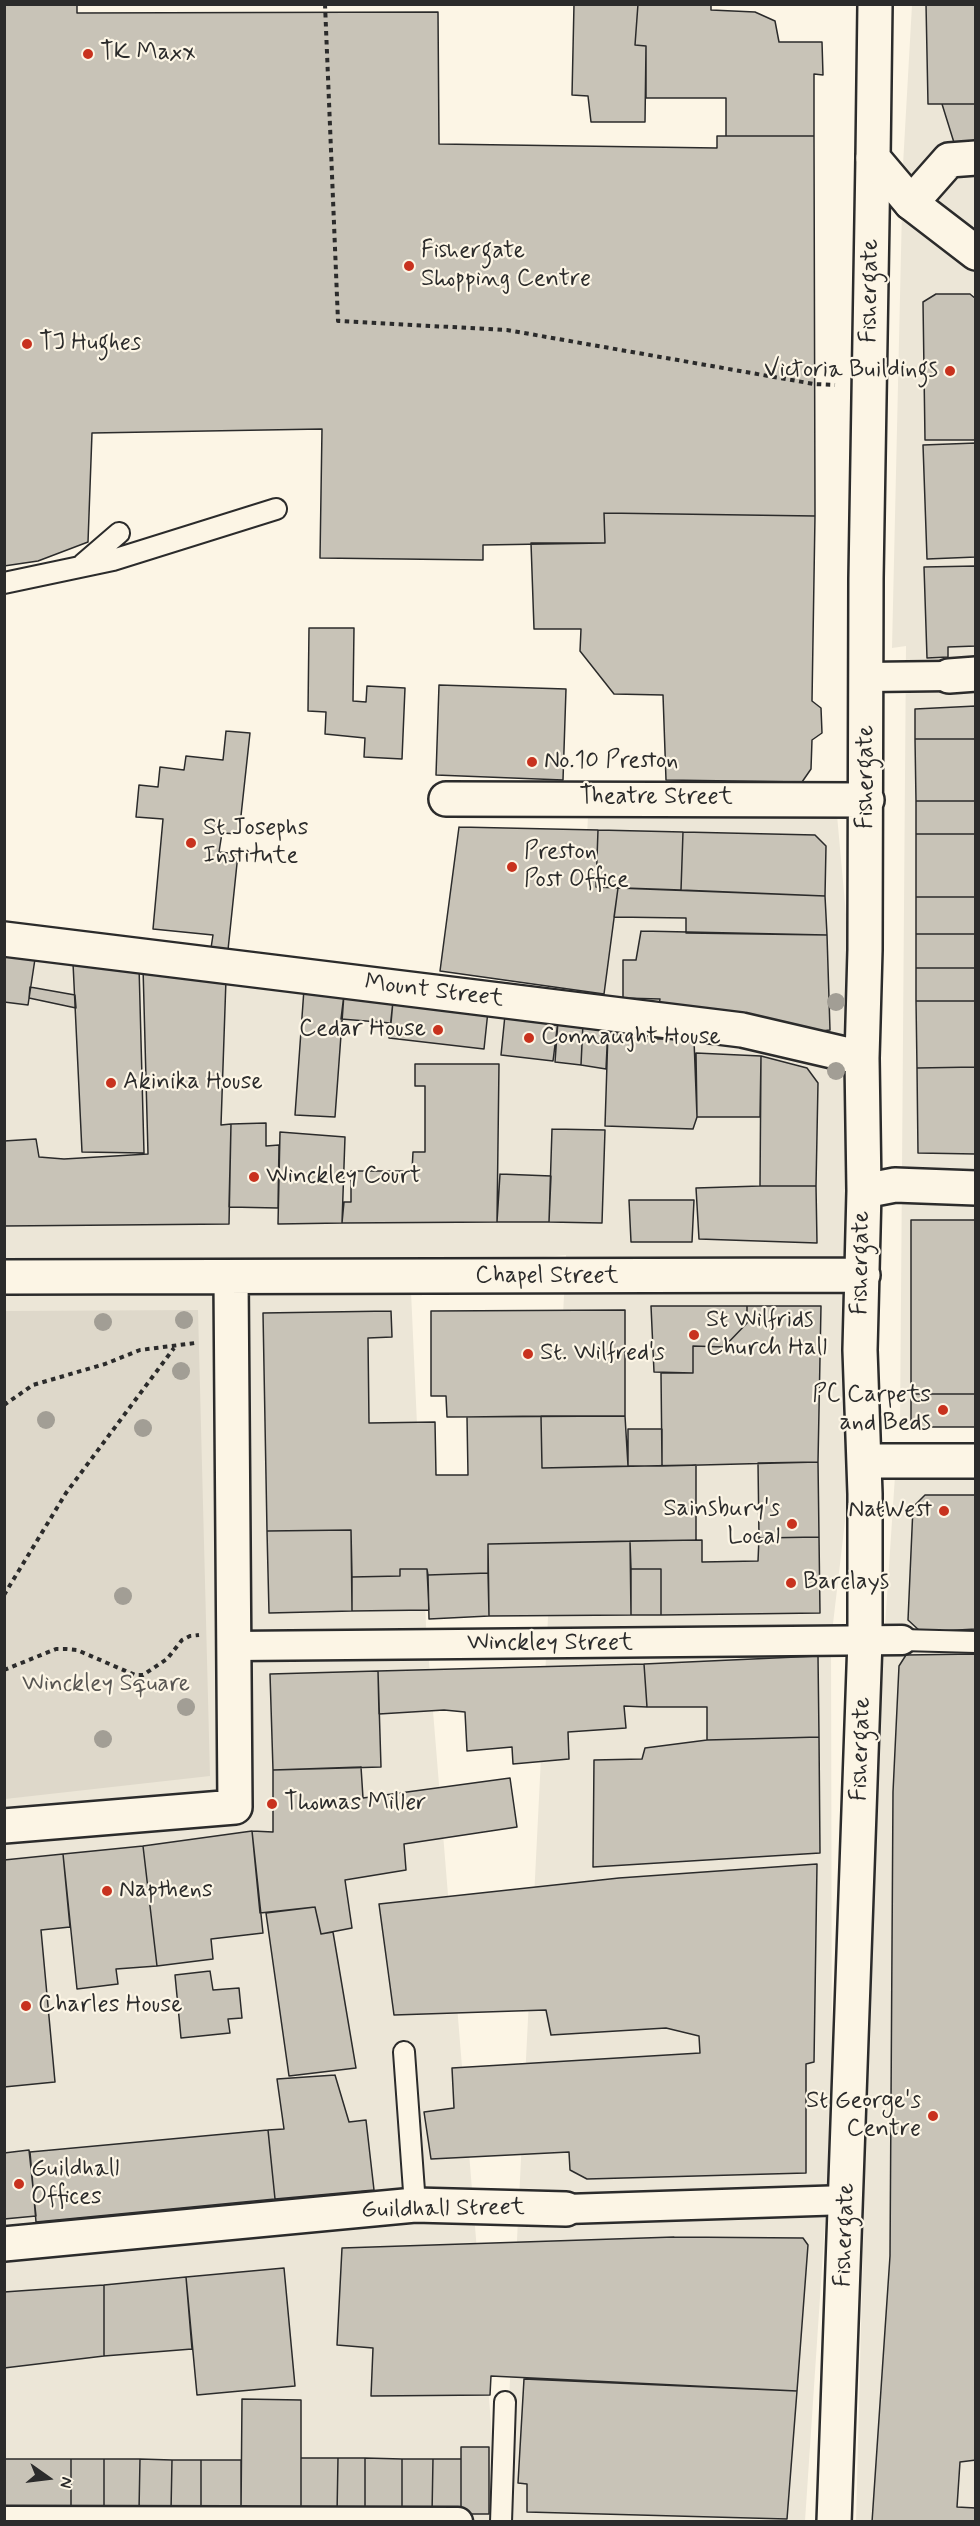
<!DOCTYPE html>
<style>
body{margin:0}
#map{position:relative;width:980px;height:2526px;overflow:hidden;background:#fcf5e5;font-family:Mynerve,sans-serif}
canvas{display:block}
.frame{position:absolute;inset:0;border:6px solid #2b2b2b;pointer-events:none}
.north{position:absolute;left:18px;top:2448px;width:60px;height:60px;-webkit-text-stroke:4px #fcf5e5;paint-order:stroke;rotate:104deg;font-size:16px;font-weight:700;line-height:24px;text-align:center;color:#2b2b2b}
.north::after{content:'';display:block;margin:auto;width:21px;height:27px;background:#2b2b2b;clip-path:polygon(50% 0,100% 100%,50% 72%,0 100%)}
</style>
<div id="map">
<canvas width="980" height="2526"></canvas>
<div class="frame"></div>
<div class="north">N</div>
</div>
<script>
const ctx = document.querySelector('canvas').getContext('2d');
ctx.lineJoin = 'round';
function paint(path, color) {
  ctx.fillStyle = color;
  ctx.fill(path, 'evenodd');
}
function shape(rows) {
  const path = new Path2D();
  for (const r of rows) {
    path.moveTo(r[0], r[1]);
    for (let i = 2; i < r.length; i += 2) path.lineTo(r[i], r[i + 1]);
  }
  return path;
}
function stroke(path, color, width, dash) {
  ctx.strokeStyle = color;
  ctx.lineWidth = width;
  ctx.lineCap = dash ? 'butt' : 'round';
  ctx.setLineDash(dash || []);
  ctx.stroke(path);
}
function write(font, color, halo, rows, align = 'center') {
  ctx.font = font + ' Mynerve,sans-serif';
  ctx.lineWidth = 4.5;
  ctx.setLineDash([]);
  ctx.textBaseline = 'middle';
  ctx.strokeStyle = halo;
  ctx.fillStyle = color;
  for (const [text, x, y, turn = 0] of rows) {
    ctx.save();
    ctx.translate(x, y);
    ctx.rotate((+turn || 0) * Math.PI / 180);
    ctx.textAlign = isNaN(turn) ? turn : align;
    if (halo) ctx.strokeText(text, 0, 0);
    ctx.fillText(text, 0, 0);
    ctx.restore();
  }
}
paint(shape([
 [912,5,975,5,975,1426,900,1428,906,646,892,648,903,165],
 [837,815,850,959,854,1444,831,1641,832,2118,805,2521,503,2521,566,1255,410,1269,426,1625,499,2521,5,2522,5,930,579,998,588,816],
 [896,1461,975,1462,975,2521,856,2522,875,1776]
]), '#ece6d7');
paint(shape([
 [198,1310,210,1776,5,1799,5,1311]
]), '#ded8ca');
const building = shape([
 [4,4,77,4,77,13,438,12,439,144,717,148,717,136,814,136,815,516,604,513,605,543,483,545,483,560,320,558,322,429,92,433,88,542,38,561,4,566,4,4],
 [574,4,638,4,635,45,646,46,645,122,591,122,588,96,572,95,574,4],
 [638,4,711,4,711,10,755,12,775,21,779,42,822,42,823,75,814,74,814,136,726,136,726,98,646,98,646,46,635,45,638,4],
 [926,4,976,4,976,104,928,104,926,4],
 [942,104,976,104,976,149,956,149,942,104],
 [936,294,970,294,976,299,976,440,925,440,923,302,936,294],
 [976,443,976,557,927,559,923,445,976,443],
 [604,513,815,516,812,701,821,708,822,733,812,740,811,769,802,782,666,780,663,695,614,694,580,651,581,629,534,629,531,543,605,543,604,513],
 [976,566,976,646,948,647,948,657,927,658,924,567,976,566],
 [309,628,354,628,353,701,366,702,367,686,405,688,402,759,364,757,365,738,325,734,326,712,308,711,309,628],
 [439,685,566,689,563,780,436,775,439,685],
 [976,706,976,739,915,739,915,709,976,706],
 [226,731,250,733,239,834,222,833,219,852,238,854,228,950,211,948,213,935,153,929,163,819,136,817,139,785,158,787,160,767,184,770,186,756,223,760,226,731],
 [915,739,976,739,976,801,916,801,915,739],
 [916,801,976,801,976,834,916,834,916,801],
 [459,827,598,830,596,887,618,888,604,994,440,971,459,827],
 [598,830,683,832,681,890,596,887,598,830],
 [683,832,815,835,826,846,825,896,681,890,683,832],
 [916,834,976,834,976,897,916,897,916,834],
 [618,888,825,896,827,935,686,933,686,918,614,917,618,888],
 [916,897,976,897,976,934,916,934,916,897],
 [641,931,827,935,830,1030,795,1034,659,1005,660,999,623,998,623,960,636,960,641,931],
 [916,934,976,934,976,968,916,968,916,934],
 [4,954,35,959,28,1005,4,1002,4,954],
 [73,963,139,966,144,1153,82,1152,73,963],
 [143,967,226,979,221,1125,231,1124,229,1224,4,1226,4,1141,36,1139,39,1157,64,1159,148,1154,143,967],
 [916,968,976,968,976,1001,916,1001,916,968],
 [30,987,75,995,76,1008,29,998,30,987],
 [304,989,344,994,335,1117,295,1115,304,989],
 [344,994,393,1001,391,1023,341,1019,344,994],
 [393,1001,488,1011,484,1049,389,1038,393,1001],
 [916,1001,976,1001,976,1067,917,1068,916,1001],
 [505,1015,558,1021,553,1061,501,1055,505,1015],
 [558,1021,583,1023,581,1065,555,1062,558,1021],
 [583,1023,608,1026,606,1069,581,1065,583,1023],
 [608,1032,628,1038,694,1040,697,1117,693,1129,605,1126,608,1032],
 [696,1053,761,1056,760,1117,697,1117,696,1053],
 [761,1056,807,1068,818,1083,816,1186,760,1186,761,1056],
 [415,1064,499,1064,497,1222,342,1223,344,1202,351,1202,351,1171,412,1171,413,1152,425,1152,425,1086,415,1086,415,1064],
 [976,1067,976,1154,918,1153,917,1068,976,1067],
 [266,1123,266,1146,279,1145,278,1208,229,1207,231,1124,266,1123],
 [552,1129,605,1130,602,1223,549,1222,552,1129],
 [280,1132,345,1137,342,1223,278,1224,280,1132],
 [500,1174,551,1176,549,1222,497,1222,500,1174],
 [760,1186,816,1186,817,1243,699,1239,696,1188,760,1186],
 [629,1200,694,1200,692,1242,631,1242,629,1200],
 [911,1220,976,1220,976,1394,911,1394,911,1220],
 [651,1306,747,1306,747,1323,724,1347,693,1346,693,1373,654,1372,651,1306],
 [747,1306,821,1306,818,1462,662,1466,661,1373,693,1373,693,1346,724,1347,747,1323,747,1306],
 [625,1310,625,1416,447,1417,446,1396,431,1396,431,1311,625,1310],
 [391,1311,392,1337,368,1338,369,1423,435,1422,436,1475,468,1475,467,1417,541,1416,542,1468,696,1465,696,1540,488,1544,488,1573,428,1575,427,1569,400,1569,400,1576,352,1577,351,1530,267,1531,263,1313,391,1311],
 [911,1394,976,1394,976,1427,911,1427,911,1394],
 [541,1416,625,1416,628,1466,542,1468,541,1416],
 [628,1429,662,1429,662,1466,628,1466,628,1429],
 [818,1462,819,1537,759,1538,758,1463,818,1462],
 [925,1495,976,1495,976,1629,921,1632,908,1620,913,1507,925,1495],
 [351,1530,352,1611,269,1613,267,1531,351,1530],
 [819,1537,820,1613,661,1615,661,1569,631,1569,630,1541,702,1540,702,1562,758,1561,759,1538,819,1537],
 [630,1541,631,1615,489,1616,488,1544,630,1541],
 [400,1569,427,1569,429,1610,352,1611,352,1577,400,1576,400,1569],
 [631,1569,661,1569,661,1615,631,1615,631,1569],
 [488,1573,489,1616,429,1619,428,1575,488,1573],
 [976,1654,976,2460,960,2462,957,2507,976,2508,976,2522,872,2522,890,2256,893,1792,899,1666,906,1655,976,1654],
 [818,1656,819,1737,707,1740,707,1707,647,1707,644,1664,818,1656],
 [644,1664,647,1707,624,1706,626,1728,568,1732,569,1759,513,1764,512,1747,467,1751,465,1712,444,1710,379,1714,378,1671,644,1664],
 [378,1671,381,1767,273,1770,270,1674,378,1671],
 [819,1737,820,1853,593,1867,594,1760,642,1759,645,1748,707,1740,819,1737],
 [361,1767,363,1798,510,1778,517,1827,404,1844,406,1870,345,1880,352,1928,321,1934,315,1907,260,1913,252,1831,273,1832,273,1770,361,1767],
 [252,1831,263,1933,211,1939,213,1959,157,1966,143,1846,252,1831],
 [143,1846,157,1966,116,1969,118,1984,77,1989,63,1854,143,1846],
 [63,1854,70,1927,41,1930,55,2082,4,2087,4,1860,63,1854],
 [817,1864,814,2062,806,2064,806,2173,587,2179,570,2170,569,2152,431,2159,424,2112,454,2108,452,2068,700,2053,699,2036,666,2028,551,2035,546,2010,394,2015,379,1904,619,1878,817,1864],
 [315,1907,321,1934,333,1932,356,2068,289,2076,266,1913,315,1907],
 [210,1971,213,1990,239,1988,242,2018,228,2019,230,2033,181,2038,175,1975,210,1971],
 [335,2075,349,2122,366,2120,374,2190,275,2199,268,2130,284,2129,277,2079,335,2075],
 [268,2130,275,2199,36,2222,30,2152,268,2130],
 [29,2150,36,2216,4,2219,4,2153,29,2150],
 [674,2237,803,2238,808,2245,797,2391,491,2376,490,2395,371,2396,373,2348,337,2345,342,2248,674,2237],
 [284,2268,295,2386,197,2395,186,2277,284,2268],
 [186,2277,192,2349,104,2356,104,2285,186,2277],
 [104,2285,104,2356,4,2368,4,2292,104,2285],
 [524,2379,797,2391,787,2519,527,2512,527,2484,518,2483,524,2379],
 [242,2399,301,2400,301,2512,241,2512,242,2399],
 [461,2447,489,2447,489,2514,461,2514,461,2447],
 [301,2458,338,2458,337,2514,301,2512,301,2458],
 [338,2458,365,2458,365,2514,337,2514,338,2458],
 [365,2458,402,2459,402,2514,365,2514,365,2458],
 [4,2459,71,2459,71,2511,4,2510,4,2459],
 [71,2459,104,2459,104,2511,71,2511,71,2459],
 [104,2459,140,2459,139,2511,104,2511,104,2459],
 [140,2459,172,2460,171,2511,139,2511,140,2459],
 [402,2459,433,2459,432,2514,402,2514,402,2459],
 [433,2459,461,2459,461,2514,432,2514,433,2459],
 [172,2460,201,2460,201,2511,171,2511,172,2460],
 [201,2460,241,2460,241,2512,201,2511,201,2460]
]);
paint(building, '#c8c3b7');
stroke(building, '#2b2b2b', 1.5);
const service = shape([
 [83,564,119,533],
 [4,583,113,560,276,509],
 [902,1640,976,1642],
 [404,2052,415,2205],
 [501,2522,505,2402]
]);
const pedestrian = shape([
 [867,677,949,676],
 [236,1646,902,1640],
 [566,2209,847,2200],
 [4,2521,458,2522]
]);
const minor = shape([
 [911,203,949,160,976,158],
 [949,676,976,674],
 [446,799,867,800],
 [4,939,742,1030,862,1058],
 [864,1191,895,1185,976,1188],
 [4,1277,863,1275],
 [864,1461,976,1461],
 [4,1826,235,1807,231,1277],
 [4,2244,415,2205,566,2209],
 [834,2522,865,1640,865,1494,860,1350,864,1191,862,1058,865,950,866,578,873,158]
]);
const tertiary = shape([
 [875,4,873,158,911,203,976,253]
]);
stroke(service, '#2b2b2b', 24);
stroke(pedestrian, '#2b2b2b', 33);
stroke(minor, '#2b2b2b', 38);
stroke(tertiary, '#2b2b2b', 38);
stroke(shape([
 [325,4,338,321,507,330,814,384,835,385],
 [4,1405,33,1385,105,1364,140,1350,195,1343],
 [4,1595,66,1493,174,1348],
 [4,1670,56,1649,66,1649,77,1650,135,1675,143,1675,167,1659,182,1640,190,1636,199,1635]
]), '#2b2b2b', 4, [4.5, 4.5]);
stroke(service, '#fcf5e5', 20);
stroke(pedestrian, '#fcf5e5', 28);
stroke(minor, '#fcf5e5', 33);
stroke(tertiary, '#fcf5e5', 33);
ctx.fillStyle = '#a29e95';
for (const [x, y] of [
 [836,1002],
 [836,1071],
 [184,1320],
 [103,1322],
 [181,1371],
 [46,1420],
 [143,1428],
 [123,1596],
 [186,1707],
 [103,1739]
]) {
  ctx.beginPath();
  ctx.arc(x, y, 9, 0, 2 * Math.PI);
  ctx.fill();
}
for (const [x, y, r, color] of [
 [88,54,6,"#c8321e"],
 [409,266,6,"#c8321e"],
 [27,344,6,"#c8321e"],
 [950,371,6,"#c8321e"],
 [532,762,6,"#c8321e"],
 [191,843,6,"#c8321e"],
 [512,867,6,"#c8321e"],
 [438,1030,6,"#c8321e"],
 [529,1038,6,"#c8321e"],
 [111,1083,6,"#c8321e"],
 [254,1177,6,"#c8321e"],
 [694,1335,6,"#c8321e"],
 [528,1354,6,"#c8321e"],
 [943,1410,6,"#c8321e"],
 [944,1511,6,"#c8321e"],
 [792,1524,6,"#c8321e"],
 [791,1583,6,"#c8321e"],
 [272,1804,6,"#c8321e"],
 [107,1891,6,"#c8321e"],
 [26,2006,6,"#c8321e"],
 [933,2116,6,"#c8321e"],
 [19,2184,6,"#c8321e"]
]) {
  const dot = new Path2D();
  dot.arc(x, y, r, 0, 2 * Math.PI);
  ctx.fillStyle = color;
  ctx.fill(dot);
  stroke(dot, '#fcf5e5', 2);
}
write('24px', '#2b2b2b', '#fcf5e5', [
 ["TK Maxx",100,54],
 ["Fishergate",421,252],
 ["Shopping Centre",421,280],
 ["TJ Hughes",39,344],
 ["Victoria Buildings",938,371,"right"],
 ["No.10 Preston",544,762],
 ["St Josephs",203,829],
 ["Institute",203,857],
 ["Preston",524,853],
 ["Post Office",524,881],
 ["Cedar House",426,1030,"right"],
 ["Connaught House",541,1038],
 ["Akinika House",123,1083],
 ["Winckley Court",266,1177],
 ["St Wilfrids",706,1321],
 ["Church Hall",706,1349],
 ["St. Wilfred's",540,1354],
 ["PC Carpets",931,1396,"right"],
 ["and Beds",931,1424,"right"],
 ["Sainsbury's",780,1510,"right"],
 ["Local",780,1538,"right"],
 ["NatWest",932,1511,"right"],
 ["Barclays",803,1583],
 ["Thomas Miller",284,1804],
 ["Napthens",119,1891],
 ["Charles House",38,2006],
 ["St George's",921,2102,"right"],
 ["Centre",921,2130,"right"],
 ["Guildhall",31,2170],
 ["Offices",31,2198]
], 'left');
write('24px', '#2b2b2b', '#fcf5e5', [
 ["Fishergate",871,291,-89],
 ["Fishergate",867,777,-90],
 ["Theatre Street",656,798],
 ["Mount Street",434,992,7],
 ["Fishergate",862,1263,-89],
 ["Chapel Street",547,1277],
 ["Winckley Street",550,1644],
 ["Fishergate",862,1749,-88],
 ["Guildhall Street",443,2210,-1],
 ["Fishergate",846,2235,-88]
]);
write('24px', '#585653', '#fcf5e5', [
 ["Winckley Square",106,1685]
]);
</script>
